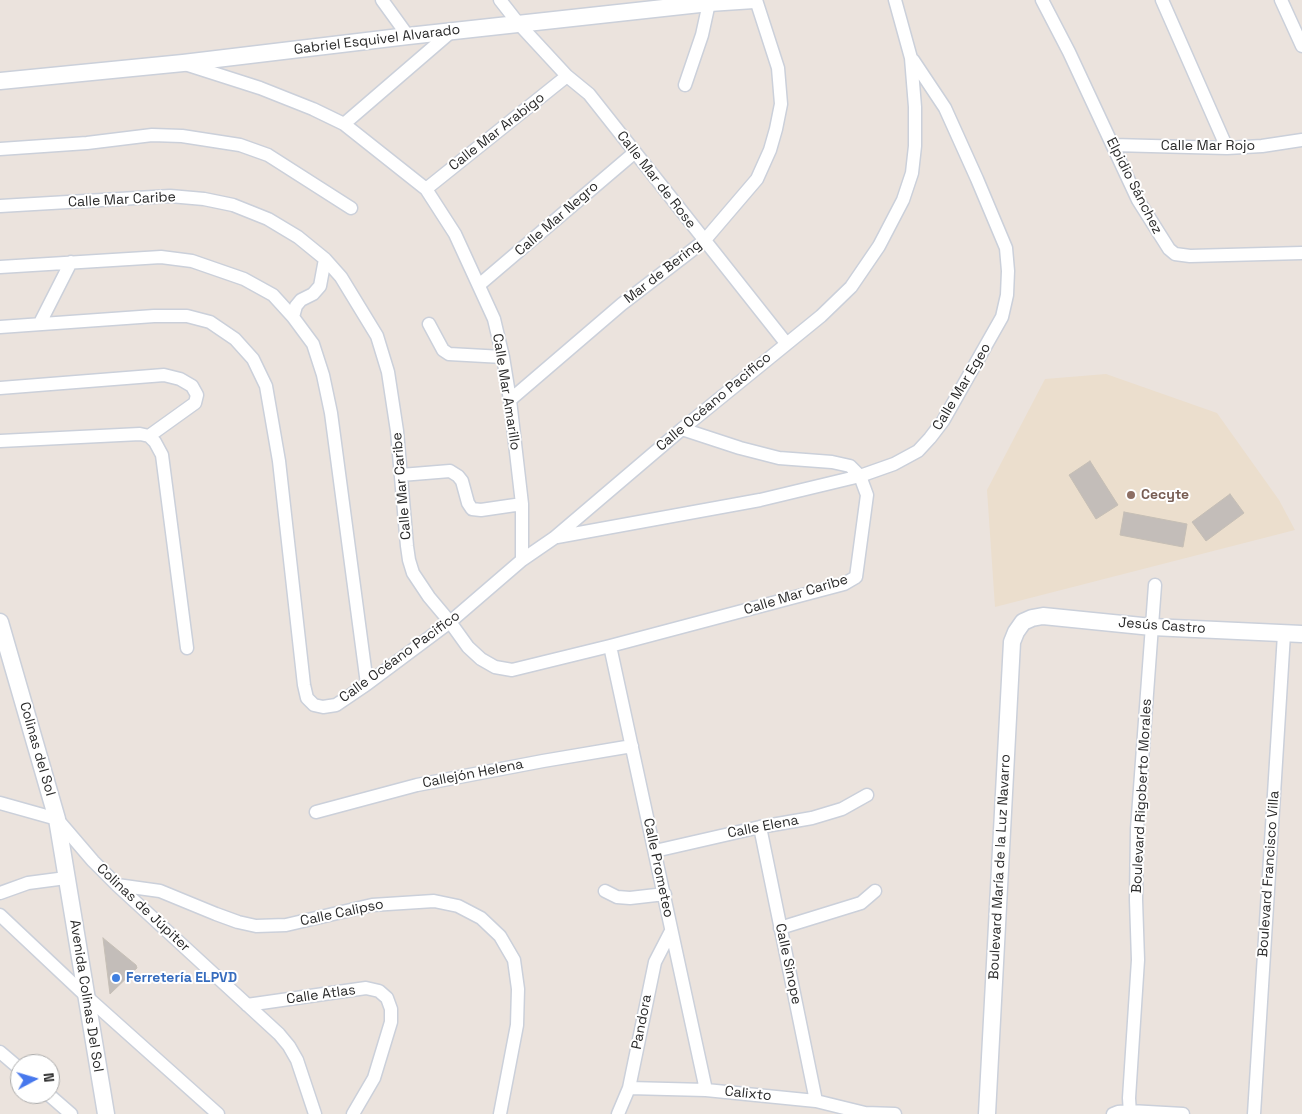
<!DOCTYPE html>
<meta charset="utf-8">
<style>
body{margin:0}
#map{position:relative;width:1302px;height:1114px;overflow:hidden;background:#ebe3dd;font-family:"Space Grotesk",sans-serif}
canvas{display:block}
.north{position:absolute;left:10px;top:1054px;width:50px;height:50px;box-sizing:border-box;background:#fff;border:1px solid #aaa;border-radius:50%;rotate:84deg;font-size:14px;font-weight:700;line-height:20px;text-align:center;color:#2a2a2a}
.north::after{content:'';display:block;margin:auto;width:18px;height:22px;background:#4778ed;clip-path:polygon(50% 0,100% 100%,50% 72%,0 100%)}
</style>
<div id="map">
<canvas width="1302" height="1114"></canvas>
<div class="north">N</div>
</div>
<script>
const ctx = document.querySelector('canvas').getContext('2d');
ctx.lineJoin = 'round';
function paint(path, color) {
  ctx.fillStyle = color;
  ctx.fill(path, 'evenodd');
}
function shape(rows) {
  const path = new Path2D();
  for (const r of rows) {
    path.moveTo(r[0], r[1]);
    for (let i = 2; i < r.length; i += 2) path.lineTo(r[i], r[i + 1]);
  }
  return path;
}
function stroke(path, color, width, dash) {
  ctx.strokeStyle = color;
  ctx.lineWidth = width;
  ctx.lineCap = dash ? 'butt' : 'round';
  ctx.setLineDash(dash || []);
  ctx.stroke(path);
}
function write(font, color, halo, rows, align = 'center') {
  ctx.font = font + ' "Space Grotesk",sans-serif';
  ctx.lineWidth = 4;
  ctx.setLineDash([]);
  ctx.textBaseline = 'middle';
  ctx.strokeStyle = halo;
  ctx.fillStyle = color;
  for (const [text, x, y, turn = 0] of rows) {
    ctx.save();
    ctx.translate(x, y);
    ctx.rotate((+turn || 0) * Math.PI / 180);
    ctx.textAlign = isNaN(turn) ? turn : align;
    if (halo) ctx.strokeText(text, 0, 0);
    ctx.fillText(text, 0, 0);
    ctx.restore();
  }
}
paint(shape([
 [1106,374,1217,413,1279,500,1295,530,995,607,987,490,1045,379]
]), '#ebdecd');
const building = shape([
 [1090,461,1118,505,1096,519,1069,475,1090,461],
 [1230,494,1244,513,1206,541,1192,522,1230,494],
 [1124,512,1187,524,1183,547,1120,535,1124,512],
 [103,938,136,965,137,968,110,994,103,938]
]);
paint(building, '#c3bdb9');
stroke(building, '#c6bfb6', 1);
const minor = shape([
 [382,0,408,36],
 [500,0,518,23,567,76,589,94,786,343],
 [1042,0,1069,52,1138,200,1169,249,1175,254,1190,256,1302,253],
 [1162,0,1227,148],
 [1281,0,1302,46],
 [185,64,260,88,313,109,344,124,426,189,455,234,494,319,503,357,510,400,522,504,522,560],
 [685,85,702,35,709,3],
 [344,124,452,31],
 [1113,145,1227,148,1262,146,1302,140],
 [0,149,87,143,152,135,182,136,240,145,268,155,351,208],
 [426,189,567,76],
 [0,206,170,196,204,199,233,205,268,219,298,237,325,259,341,277,377,336,388,372,397,431,407,546,409,560,413,573,429,597,450,622,468,647,481,659,495,667,512,670,610,646,844,584,856,577,867,495,860,476,850,466,832,462,779,458,740,448,682,429],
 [0,267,161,257,192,261,244,279,273,295,293,317,313,344,323,375,331,413,367,684],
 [479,285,634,153],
 [293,317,296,306,301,300,313,294,320,286,325,259],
 [40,323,71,262],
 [429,324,443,350,449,354,503,357],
 [0,327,154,316,187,316,210,322,235,339,253,359,266,386,279,461,304,685,307,698,314,705,323,707,336,705,367,684,450,622,522,560,554,538,682,429,821,316,851,287,879,246,903,200,912,173,915,146,915,107,911,58,895,0],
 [0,388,164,375,180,379,192,386,197,395,195,403,149,436],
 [510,400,622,304,704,241,757,179,770,150,776,129,781,104,778,68,756,0],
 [0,441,140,434,149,436,155,442,162,455,187,648],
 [401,475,450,471,458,476,462,481,468,503,472,509,481,510,522,504],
 [557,537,760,500,860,476,894,464,918,451,930,438,943,421,1002,317,1007,295,1008,271,1006,248,977,179,945,108,913,60],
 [610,646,706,1090],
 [0,803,57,819,93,861,117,885,279,1034,289,1046,297,1060,315,1114],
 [316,812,417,785,543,761,632,746],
 [760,827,816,1101],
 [655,851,760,827,812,818,842,809,867,795],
 [117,885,160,891,216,914,238,922,256,926,286,925,372,905,434,901,458,906,481,918,500,936,514,960,518,989,517,1025,500,1114],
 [605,891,617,897,630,898,665,894],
 [0,893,28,883,66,878],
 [0,915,86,996,218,1114],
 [780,928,861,903,875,891],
 [247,1005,366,988,379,991,387,998,391,1009,391,1022,374,1078,353,1114],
 [0,1052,20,1069],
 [629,1088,706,1090,816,1101,865,1113,895,1114],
 [48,1094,71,1114],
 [618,1114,629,1088,655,962,671,931],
 [1113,1114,1118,1112,1130,1111,1183,1114],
 [1130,1114,1129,1098,1138,960,1136,900,1137,829,1155,585],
 [1254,1114,1284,634]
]);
const tertiary = shape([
 [0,81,183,63,408,36,709,3,754,0],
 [0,622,57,819,106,1114],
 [987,1114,1012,642,1016,632,1023,622,1032,618,1043,616,1152,627,1302,634]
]);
stroke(minor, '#cbd0da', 15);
stroke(tertiary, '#cbd0da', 19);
stroke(minor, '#fff', 12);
stroke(tertiary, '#fff', 16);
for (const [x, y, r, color] of [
 [1131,495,5,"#8d6e63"],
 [116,978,5,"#3f7fe0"]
]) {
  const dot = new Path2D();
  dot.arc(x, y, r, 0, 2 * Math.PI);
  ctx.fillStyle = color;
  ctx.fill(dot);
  stroke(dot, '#fff', 2);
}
write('14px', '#2a2a2a', '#fff', [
 ["Gabriel Esquivel Alvarado",377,40,-7],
 ["Calle Mar Arabigo",497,132,-38],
 ["Calle Mar Rojo",1208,146],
 ["Calle Mar de Rose",656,180,52],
 ["Elpidio Sánchez",1134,186,63],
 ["Calle Mar Caribe",122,200,-3],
 ["Calle Mar Negro",557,219,-41],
 ["Mar de Bering",663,272,-38],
 ["Calle Mar Egeo",962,387,-59],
 ["Calle Mar Amarillo",506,392,81],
 ["Calle Océano Pacifico",714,402,-40],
 ["Calle Mar Caribe",402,486,-95],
 ["Calle Mar Caribe",796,595,-17],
 ["Jesús Castro",1162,626,4],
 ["Calle Océano Pacifico",400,657,-36],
 ["Colinas del Sol",37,749,74],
 ["Callejón Helena",473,774,-11],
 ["Boulevard Rigoberto Morales",1142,796,-87],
 ["Calle Elena",763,827,-11],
 ["Boulevard María de la Luz Navarro",1000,867,-87],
 ["Calle Prometeo",658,868,78],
 ["Boulevard Francisco Villa",1269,874,-86],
 ["Colinas de Júpiter",143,908,43],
 ["Calle Calipso",342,913,-12],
 ["Calle Sinope",788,964,78],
 ["Calle Atlas",321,995,-8],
 ["Avenida Colinas Del Sol",86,996,81],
 ["Pandora",642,1022,-79],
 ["Calixto",748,1094,6]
]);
write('bold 14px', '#785e54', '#fff', [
 ["Cecyte",1141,495]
], 'left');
write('bold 14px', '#366cbe', '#fff', [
 ["Ferretería ELPVD",126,978]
], 'left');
</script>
